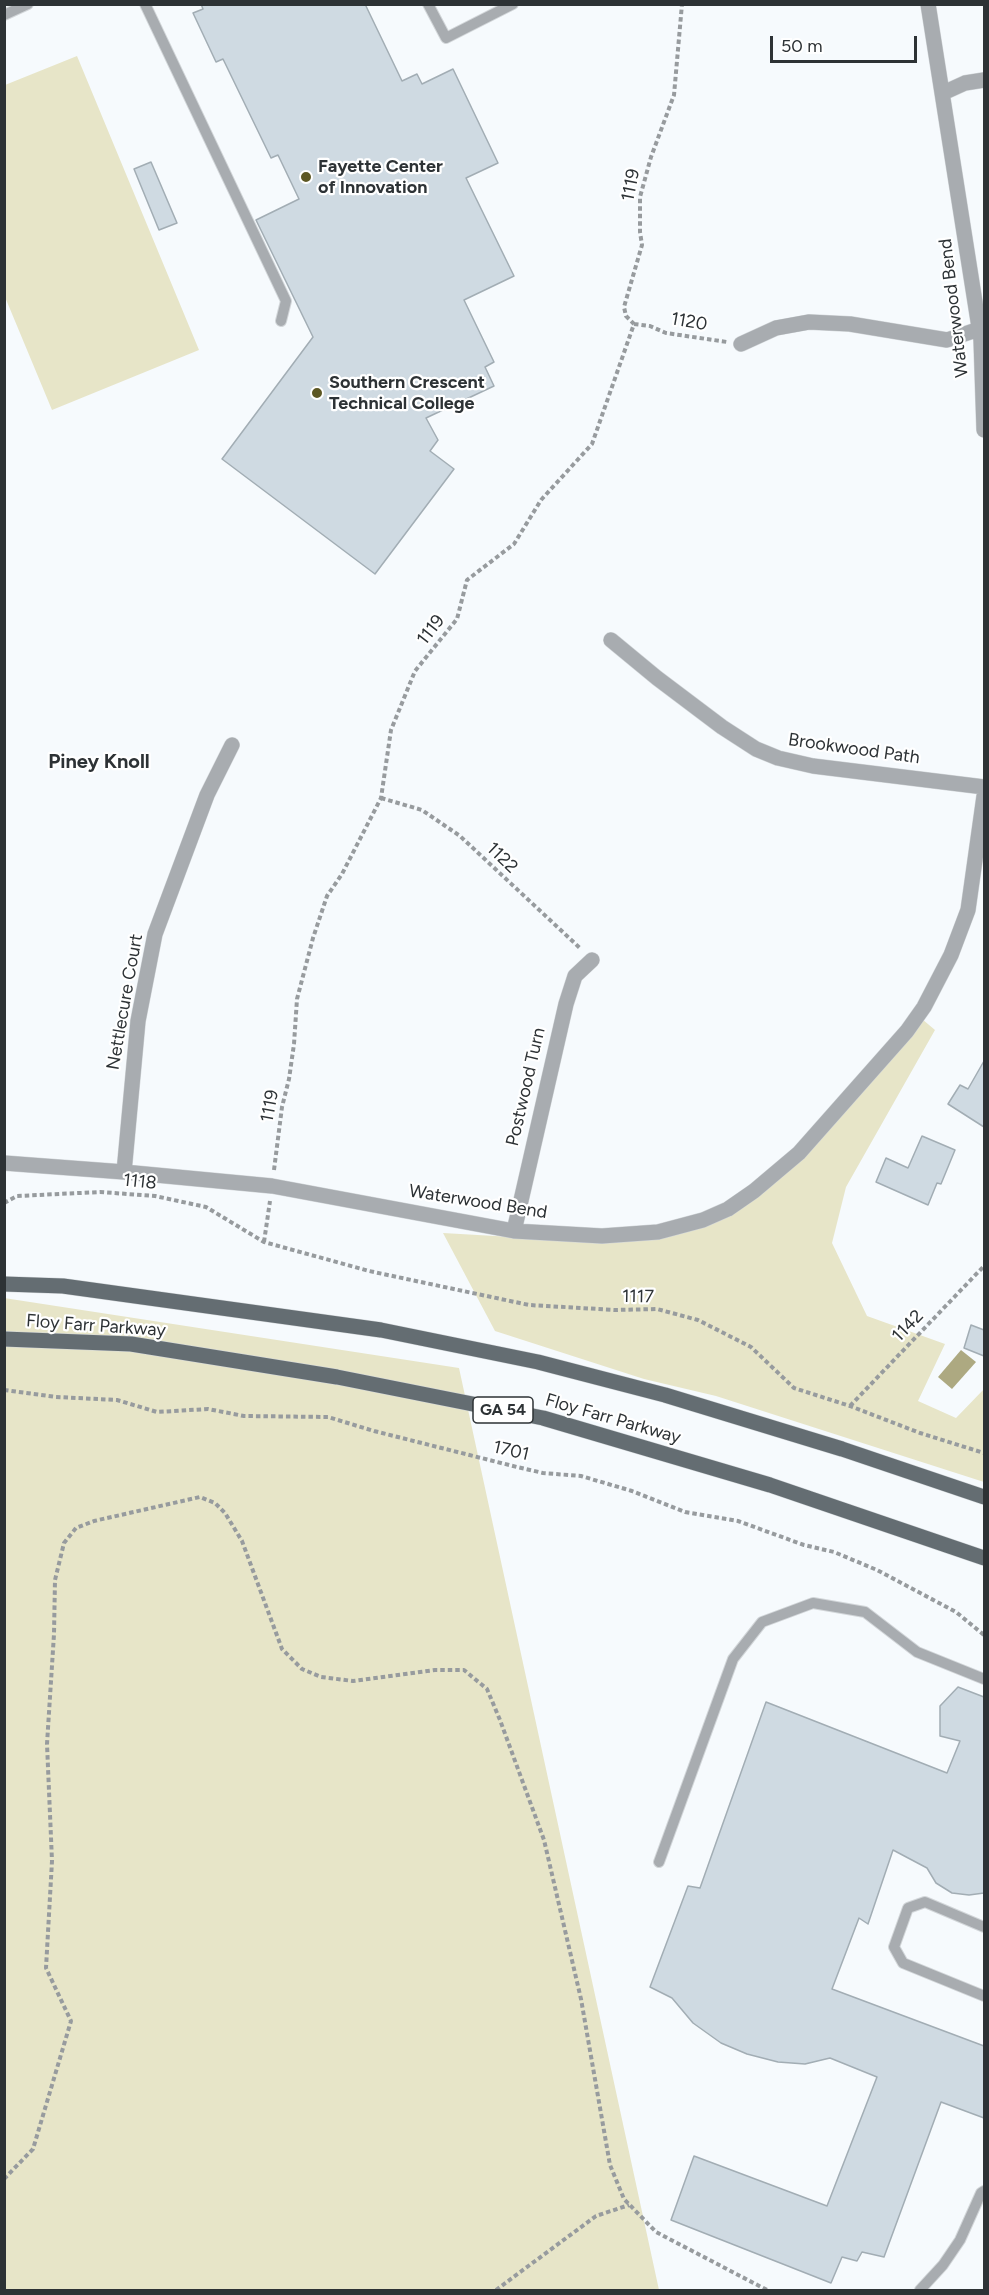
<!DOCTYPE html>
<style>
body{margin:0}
#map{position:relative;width:989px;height:2295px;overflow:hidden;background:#f6fafd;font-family:Figtree,sans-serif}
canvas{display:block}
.frame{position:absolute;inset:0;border:6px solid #2d3235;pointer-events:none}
.scale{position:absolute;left:770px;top:36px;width:147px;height:27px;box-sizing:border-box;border:3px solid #2d3235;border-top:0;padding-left:8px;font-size:18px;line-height:21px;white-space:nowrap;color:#2d3235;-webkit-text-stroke:4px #fff;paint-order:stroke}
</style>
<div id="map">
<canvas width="989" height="2295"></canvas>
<div class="frame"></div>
<div class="scale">50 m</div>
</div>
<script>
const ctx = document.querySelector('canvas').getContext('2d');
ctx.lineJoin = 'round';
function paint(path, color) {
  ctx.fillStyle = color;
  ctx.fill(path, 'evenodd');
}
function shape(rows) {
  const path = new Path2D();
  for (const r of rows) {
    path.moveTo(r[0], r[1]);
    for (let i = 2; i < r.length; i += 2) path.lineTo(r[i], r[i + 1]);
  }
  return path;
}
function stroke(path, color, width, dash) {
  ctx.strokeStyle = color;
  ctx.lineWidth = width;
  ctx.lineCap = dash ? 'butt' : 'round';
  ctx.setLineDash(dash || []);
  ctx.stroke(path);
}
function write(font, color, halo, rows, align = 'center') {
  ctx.font = font + ' Figtree,sans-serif';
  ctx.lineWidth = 4.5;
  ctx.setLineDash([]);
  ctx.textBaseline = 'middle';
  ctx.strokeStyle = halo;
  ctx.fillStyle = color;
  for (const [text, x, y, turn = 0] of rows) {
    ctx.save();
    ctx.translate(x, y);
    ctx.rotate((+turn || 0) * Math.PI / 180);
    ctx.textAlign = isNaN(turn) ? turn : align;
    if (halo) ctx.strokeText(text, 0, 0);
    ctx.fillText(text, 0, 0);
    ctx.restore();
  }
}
paint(shape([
 [77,56,199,350,52,410,5,297,5,85],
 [922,1019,935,1030,846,1187,832,1243,867,1316,945,1344,918,1401,956,1418,984,1389,984,1482,716,1396,644,1379,495,1331,443,1233,616,1243,705,1226,806,1154],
 [4,1298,459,1368,659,2290,5,2290]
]), '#e7e5c8');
paint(shape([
 [961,1350,976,1362,952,1389,938,1377]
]), '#ada981');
const building = shape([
 [201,4,365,4,402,81,417,74,422,84,453,69,498,163,466,178,514,276,464,300,494,362,485,367,494,386,426,418,438,440,430,451,454,469,375,574,222,459,313,337,256,220,299,199,278,155,271,158,223,59,216,62,193,13,203,9,201,4],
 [151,162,177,223,159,230,134,169,151,162],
 [984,1061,984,1127,948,1104,960,1085,968,1089,984,1061],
 [922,1136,955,1150,941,1184,937,1183,928,1205,876,1182,886,1158,908,1168,922,1136],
 [971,1325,984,1330,984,1356,964,1348,971,1325],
 [958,1687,984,1697,984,1893,969,1895,952,1893,936,1883,927,1868,893,1850,868,1924,859,1918,832,1989,984,2046,984,2118,941,2102,884,2257,862,2252,857,2261,842,2257,831,2283,671,2220,694,2156,827,2206,877,2077,830,2058,805,2064,778,2062,747,2054,721,2043,693,2023,672,1998,650,1987,688,1886,700,1888,766,1702,947,1773,960,1741,940,1736,940,1706,958,1687]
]);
paint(building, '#cfdae2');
stroke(building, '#a2adb4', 1.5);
const service = shape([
 [145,4,286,301,281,321],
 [428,4,446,38,513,4],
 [4,15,28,4],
 [659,1862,733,1659,762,1622,813,1603,865,1612,917,1652,984,1679],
 [984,1927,925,1902,908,1908,894,1947,903,1963,984,1996],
 [920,2290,943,2265,960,2240,981,2193,984,2191]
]);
const minor = shape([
 [928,4,981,340,984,430],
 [943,93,965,83,984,80],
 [741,344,776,328,809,322,850,324,947,340,979,329],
 [611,640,657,678,722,727,756,749,778,758,813,766,984,787],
 [4,1163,124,1172,272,1186,514,1231,602,1236,658,1232,703,1220,728,1209,754,1191,799,1153,907,1031,924,1007,951,955,968,910,984,796],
 [124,1172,138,1021,155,934,207,795,232,745],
 [514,1231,566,1004,575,976,592,960]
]);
const primary = shape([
 [4,1284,63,1286,381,1330,538,1362,665,1395,842,1449,984,1497],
 [4,1339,131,1344,337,1377,543,1418,770,1485,984,1558]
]);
stroke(service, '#d2d6d9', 12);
stroke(minor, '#d2d6d9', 16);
stroke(primary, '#d2d6d9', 16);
stroke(shape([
 [634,324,650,326,666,333,727,342],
 [381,798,422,810,460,836,581,949],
 [274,1170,282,1107,289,1079,294,1044,297,999,313,938,327,896,342,874,381,798,391,730,415,671,457,619,467,580,514,544,541,500,592,444,634,324,626,316,624,307,642,245,640,232,640,197,651,157,674,95,682,4],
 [4,1203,17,1196,100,1192,155,1196,206,1207,264,1242,369,1271,529,1305,615,1310,657,1309,698,1320,751,1347,794,1388,850,1406,920,1433,984,1453],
 [264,1242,270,1201],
 [4,1390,56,1397,117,1400,157,1412,208,1409,244,1416,328,1417,374,1431,517,1467,543,1473,581,1476,632,1491,685,1512,738,1521,804,1545,834,1552,877,1570,956,1612,984,1635],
 [850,1406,984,1266],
 [4,2179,33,2149,71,2021,46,1968,52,1861,47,1744,54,1634,55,1580,64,1543,76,1528,94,1521,200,1497,215,1503,225,1513,242,1541,282,1649,302,1669,321,1677,353,1681,435,1670,464,1670,487,1689,500,1720,544,1840,581,1999,610,2165,624,2199,656,2232,767,2290],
 [496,2290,596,2216,629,2205]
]), '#979b9e', 4, [4.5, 3]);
stroke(service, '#a8acb0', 10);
stroke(minor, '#a8acb0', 15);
stroke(primary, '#646d72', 15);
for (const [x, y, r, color] of [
 [306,177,6,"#5c5723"],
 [317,393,6,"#5c5723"]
]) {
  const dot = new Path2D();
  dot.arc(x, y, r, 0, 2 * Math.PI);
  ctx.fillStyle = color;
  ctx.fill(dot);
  stroke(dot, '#fff', 2);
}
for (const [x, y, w] of [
 [503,1410,60]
]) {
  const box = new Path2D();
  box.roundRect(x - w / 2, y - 13, w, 26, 4.5);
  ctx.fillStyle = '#fff';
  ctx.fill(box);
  stroke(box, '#2d3235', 1.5);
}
write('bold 16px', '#2d3235', null, [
 ["GA 54",503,1410]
]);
write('bold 18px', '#2d3235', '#fff', [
 ["Fayette Center",318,167],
 ["of Innovation",318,188],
 ["Southern Crescent",329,383],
 ["Technical College",329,404]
], 'left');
write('18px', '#2d3235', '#fff', [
 ["1119",631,185,-79],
 ["Waterwood Bend",954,308,-97],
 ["1120",689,322,10],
 ["1119",431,630,-52],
 ["Brookwood Path",854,749,8],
 ["1122",502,858,44],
 ["Nettlecure Court",125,1002,-80],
 ["Postwood Turn",526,1087,-77],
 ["1119",270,1106,-80],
 ["1118",140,1182,6],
 ["Waterwood Bend",478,1202,9],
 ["1117",638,1297,1],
 ["Floy Farr Parkway",96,1326,4],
 ["1142",908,1326,-46],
 ["Floy Farr Parkway",613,1419,16],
 ["1701",511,1451,13]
]);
write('bold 20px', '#2d3235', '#fff', [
 ["Piney Knoll",99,762]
]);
</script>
